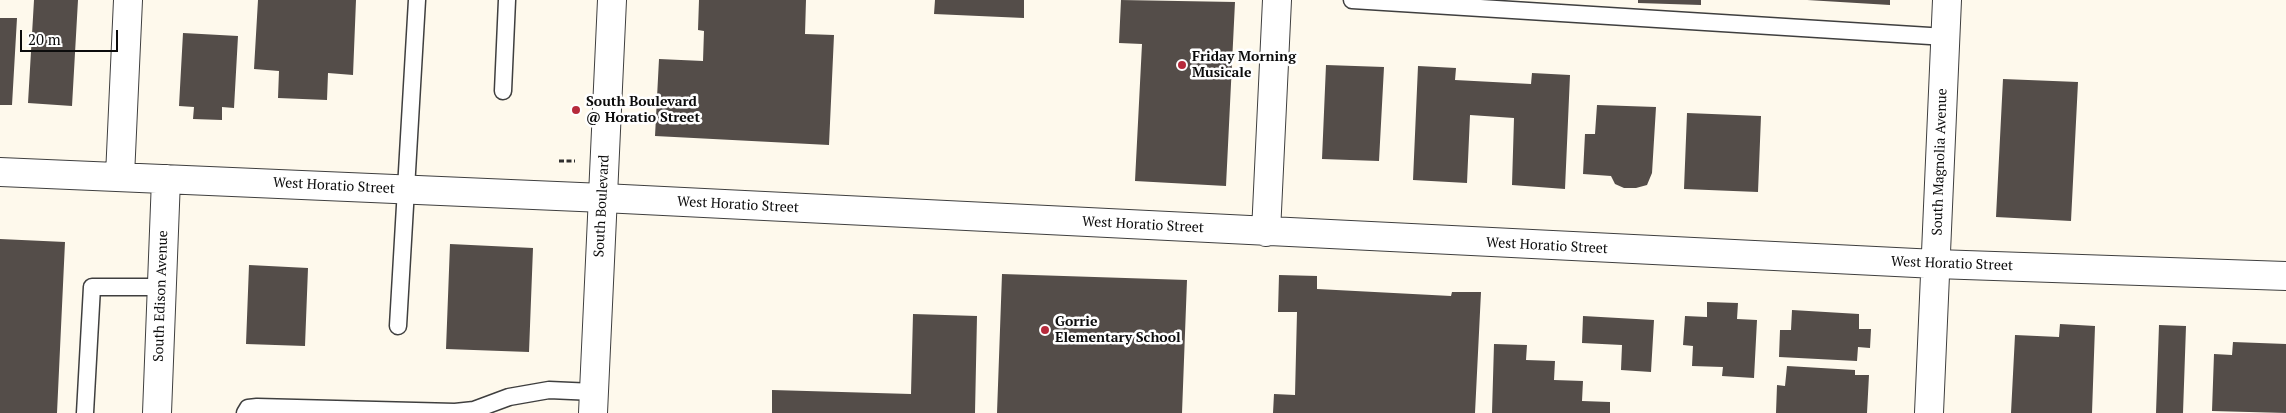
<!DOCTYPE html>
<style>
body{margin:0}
#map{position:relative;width:2286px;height:413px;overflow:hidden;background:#fef9ec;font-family:"PT Serif",serif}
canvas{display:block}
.scale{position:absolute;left:20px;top:30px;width:98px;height:22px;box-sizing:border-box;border:2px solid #0c0c0c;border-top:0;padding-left:6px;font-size:15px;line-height:18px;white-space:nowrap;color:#0c0c0c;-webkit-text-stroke:4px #fff;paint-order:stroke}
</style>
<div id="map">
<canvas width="2286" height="413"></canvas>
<div class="scale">20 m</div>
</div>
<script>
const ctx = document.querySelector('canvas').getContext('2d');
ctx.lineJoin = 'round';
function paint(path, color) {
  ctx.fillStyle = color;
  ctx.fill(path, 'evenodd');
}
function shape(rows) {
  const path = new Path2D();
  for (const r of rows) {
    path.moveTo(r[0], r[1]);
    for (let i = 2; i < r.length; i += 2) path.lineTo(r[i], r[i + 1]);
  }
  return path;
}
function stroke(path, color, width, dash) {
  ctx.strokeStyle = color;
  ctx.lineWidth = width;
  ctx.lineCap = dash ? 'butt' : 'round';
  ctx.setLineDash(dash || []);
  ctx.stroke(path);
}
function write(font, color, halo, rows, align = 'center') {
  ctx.font = font + ' "PT Serif",serif';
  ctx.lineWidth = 5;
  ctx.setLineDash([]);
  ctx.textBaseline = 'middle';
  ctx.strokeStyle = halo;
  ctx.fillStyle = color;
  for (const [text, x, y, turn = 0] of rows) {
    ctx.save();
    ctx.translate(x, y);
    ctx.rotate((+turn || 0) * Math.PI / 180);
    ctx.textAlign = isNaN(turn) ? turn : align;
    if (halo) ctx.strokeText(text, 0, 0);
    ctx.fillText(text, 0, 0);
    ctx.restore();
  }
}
paint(shape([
 [34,0,78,0,72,106,28,103],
 [258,0,356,0,353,75,328,73,327,100,278,98,279,71,254,69],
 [699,0,806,0,805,34,834,35,829,145,655,136,659,59,703,61,704,31,698,30],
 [935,0,1024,0,1024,18,934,14],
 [1121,0,1235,2,1226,186,1135,181,1142,44,1119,43],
 [1638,0,1701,0,1701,5,1638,3],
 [1807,0,1890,0,1890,5],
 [0,18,17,18,12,105,0,105],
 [183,33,238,36,234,108,222,107,222,120,193,119,194,107,179,106],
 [1326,65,1384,67,1379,161,1322,159],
 [1418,66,1456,68,1455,80,1531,84,1532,73,1570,75,1565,189,1512,185,1514,118,1470,115,1467,183,1413,180],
 [2003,79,2078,82,2071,221,1996,217],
 [1597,105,1656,107,1652,173,1647,185,1636,188,1624,188,1615,184,1611,176,1583,174,1585,134,1595,134],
 [1687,113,1761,116,1758,192,1684,189],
 [0,239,65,242,57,413,0,413],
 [450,244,533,248,529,352,446,349],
 [249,265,308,268,305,346,246,344],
 [1002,274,1187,280,1182,413,997,413],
 [1279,275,1317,276,1317,289,1451,296,1452,292,1481,292,1475,413,1273,413,1274,394,1295,395,1297,312,1278,312],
 [1707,302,1738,303,1737,319,1757,320,1754,378,1722,376,1723,367,1692,366,1693,346,1683,345,1685,316,1707,317],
 [1792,310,1859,314,1859,329,1871,329,1870,348,1858,347,1857,361,1779,357,1780,330,1791,330],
 [913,314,977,316,975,413,772,413,772,390,911,394],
 [1583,316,1654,320,1651,372,1621,370,1622,345,1582,343],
 [2060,324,2095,326,2092,413,2011,413,2015,335,2059,337],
 [2159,325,2186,326,2183,413,2156,413],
 [2233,342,2286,344,2286,413,2212,411,2214,354,2232,355],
 [1494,344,1527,345,1526,360,1555,361,1554,380,1583,381,1582,401,1610,402,1610,413,1492,413],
 [1787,366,1855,370,1855,375,1869,375,1867,413,1776,413,1777,385,1785,386]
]), '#544d49');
const service = shape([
 [1352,0,1946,37],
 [503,91,507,0],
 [398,326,417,0],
 [85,413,92,287,162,287],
 [245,413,248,408,257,407,455,412,474,410,509,397,549,390,594,392]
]);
const minor = shape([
 [0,172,603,198,1936,264,2286,276],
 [120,176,128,0],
 [1266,232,1277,0],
 [157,413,166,179],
 [1929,413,1947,0]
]);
const tertiary = shape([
 [593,413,612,0]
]);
stroke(service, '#3f3f3f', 19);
stroke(minor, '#3f3f3f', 30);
stroke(tertiary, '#3f3f3f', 30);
stroke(shape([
 [559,161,575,161]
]), '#2e2e2e', 3, [5, 2.5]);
stroke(service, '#fff', 16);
stroke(minor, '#fff', 28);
stroke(tertiary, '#fff', 28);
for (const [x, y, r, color] of [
 [1182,65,5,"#b62a3b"],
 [576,110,5,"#b62a3b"],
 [1045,330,5,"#b62a3b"]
]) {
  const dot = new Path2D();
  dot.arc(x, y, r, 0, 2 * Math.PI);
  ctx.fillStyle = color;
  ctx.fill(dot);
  stroke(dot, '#fff', 2);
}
write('bold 14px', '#0c0c0c', '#fff', [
 ["Friday Morning",1192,57],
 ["Musicale",1192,73],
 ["South Boulevard",586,102],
 ["@ Horatio Street",586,118],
 ["Gorrie",1055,322],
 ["Elementary School",1055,338]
], 'left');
write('14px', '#0c0c0c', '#fff', [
 ["South Magnolia Avenue",1940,162,-88],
 ["West Horatio Street",334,186,3],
 ["West Horatio Street",738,205,3],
 ["South Boulevard",602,206,-87],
 ["West Horatio Street",1143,225,3],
 ["West Horatio Street",1547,246,3],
 ["West Horatio Street",1952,264,2],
 ["South Edison Avenue",161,296,-88]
]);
</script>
